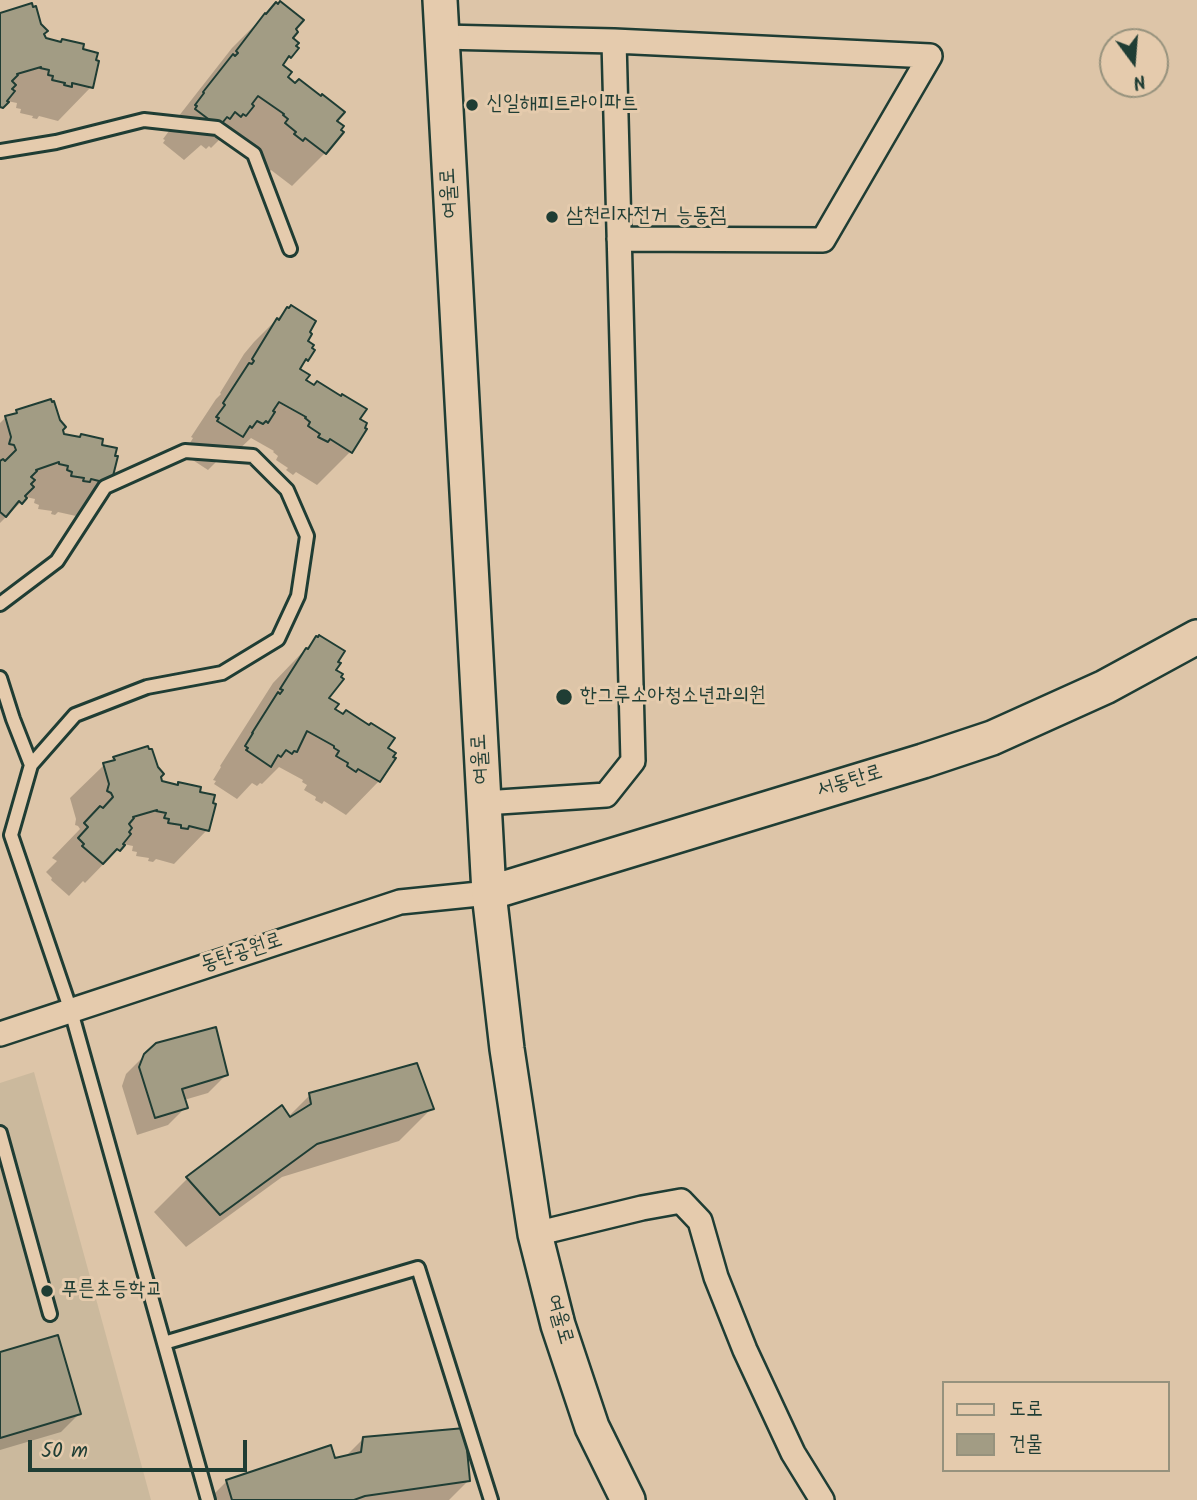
<!DOCTYPE html>
<meta charset="utf-8">
<style>
body{margin:0}
#map{position:relative;width:1197px;height:1500px;overflow:hidden;background:#ddc5a8;font-family:Kalam,"Poor Story",sans-serif}
canvas{display:block}
.legend{position:absolute;left:942px;top:1381px;width:228px;height:91px;box-sizing:border-box;background:#e5cbad;border:2px solid #96927d;margin:0;padding:9px 12px;list-style:none;font-size:21px;color:#1f3d34}
.legend li{display:flex;align-items:center;gap:14px;height:35px}
.legend b{width:35px;border:2px solid #96927d}
.north{position:absolute;left:1099px;top:28px;width:70px;height:70px;box-sizing:border-box;background:#e5cbad;border:2px solid #96927d;border-radius:50%;rotate:164deg;font-size:19px;font-weight:700;line-height:28px;text-align:center;color:#1f3d34}
.north::after{content:'';display:block;margin:auto;width:24px;height:32px;background:#1f3d34;clip-path:polygon(50% 0,100% 100%,50% 72%,0 100%)}
.scale{position:absolute;left:28px;top:1440px;width:219px;height:32px;box-sizing:border-box;border:4px solid #1f3d34;border-top:0;padding-left:9px;font-size:21px;line-height:24px;white-space:nowrap;color:#1f3d34;-webkit-text-stroke:5px #e5cbad;paint-order:stroke}
</style>
<div id="map">
<canvas width="1197" height="1500"></canvas>
<ul class="legend">
<li><b style="height:9px;background:#e5cbad"></b>도로</li>
<li><b style="height:19px;background:#a29c84"></b>건물</li>
</ul>
<div class="north">N</div>
<div class="scale">50 m</div>
</div>
<script>
const ctx = document.querySelector('canvas').getContext('2d');
ctx.lineJoin = 'round';
function paint(path, color) {
  ctx.fillStyle = color;
  ctx.fill(path, 'evenodd');
}
function shape(rows) {
  const path = new Path2D();
  for (const r of rows) {
    path.moveTo(r[0], r[1]);
    for (let i = 2; i < r.length; i += 2) path.lineTo(r[i], r[i + 1]);
  }
  return path;
}
function stroke(path, color, width, dash) {
  ctx.strokeStyle = color;
  ctx.lineWidth = width;
  ctx.lineCap = dash ? 'butt' : 'round';
  ctx.setLineDash(dash || []);
  ctx.stroke(path);
}
function write(font, color, halo, rows, align = 'center') {
  ctx.font = font + ' Kalam,"Poor Story",sans-serif';
  ctx.lineWidth = 6;
  ctx.setLineDash([]);
  ctx.textBaseline = 'middle';
  ctx.strokeStyle = halo;
  ctx.fillStyle = color;
  for (const [text, x, y, turn = 0] of rows) {
    ctx.save();
    ctx.translate(x, y);
    ctx.rotate((+turn || 0) * Math.PI / 180);
    ctx.textAlign = isNaN(turn) ? turn : align;
    if (halo) ctx.strokeText(text, 0, 0);
    ctx.fillText(text, 0, 0);
    ctx.restore();
  }
}
paint(shape([
 [34,1072,151,1500,0,1500,0,1083]
]), '#cbb99d');
paint(shape([
 [276,4,294,30,291,39,290,56,281,66,286,78,335,121,325,153,292,186,271,170,269,173,262,168,228,131,211,148,209,146,206,149,201,145,184,160,163,143,165,140,163,139,172,127,171,126,232,48],
 [0,15,42,34,45,40,81,50,91,87,58,121,39,116,37,119,32,118,33,116,20,113,21,109,16,108,17,103,7,101,0,109],
 [287,309,305,342,307,360,297,369,304,381,358,419,365,430,350,452,317,485,296,472,293,475,286,470,288,468,276,460,278,456,273,452,274,451,251,438,233,455,224,454,208,470,185,455,185,451,193,438,191,437,216,399,221,394,220,393,244,354,254,342],
 [17,411,61,429,63,435,100,446,110,483,76,516,58,512,55,515,51,514,52,511,38,509,39,505,34,503,35,499,26,497,0,523,0,423,6,417,12,416],
 [316,638,336,662,326,698,333,710,386,749,379,781,346,815,324,801,322,804,315,800,316,797,304,790,307,785,302,782,303,780,279,767,262,784,260,783,257,786,252,783,237,799,214,784,216,781,213,780,221,767,220,766,273,683],
 [114,759,159,777,161,783,176,786,179,784,207,830,174,864,156,859,153,862,148,861,149,858,136,856,137,852,132,851,133,846,123,844,85,883,83,881,69,896,51,880,52,878,46,872,57,861,52,858,80,829,78,826,75,825,76,819,70,798,104,765,110,763],
 [145,1055,226,1075,208,1093,184,1100,186,1107,168,1125,137,1135,122,1086,126,1074],
 [310,1095,432,1108,399,1141,282,1177,186,1247,154,1212,188,1178,288,1117],
 [0,1353,79,1414,61,1432,0,1450],
 [363,1439,468,1481,449,1500,208,1500,227,1481,345,1457]
]), '#0003');
const building = shape([
 [280,1,304,20,296,29,298,32,293,38,299,43,296,46,299,48,291,58,289,56,283,65,292,72,288,77,295,83,299,79,321,96,322,94,345,112,337,121,344,126,341,130,344,132,326,154,305,138,303,141,294,134,296,132,285,123,288,119,283,115,284,114,258,96,252,104,254,106,246,116,243,114,241,117,235,112,230,119,227,117,219,127,195,109,197,106,195,105,204,93,203,92,233,54,235,56,238,53,236,51,265,13,266,14,276,2,278,4,280,1],
 [32,3,33,7,36,6,41,24,48,31,44,34,46,38,61,42,62,39,84,44,83,49,98,53,96,60,99,61,93,88,72,83,72,87,64,85,65,83,52,80,53,76,48,75,49,70,40,68,41,67,17,74,18,75,12,81,16,85,12,89,15,91,7,101,9,102,3,108,0,107,0,13,32,3],
 [291,305,316,321,310,332,312,334,308,341,314,345,312,348,315,350,308,361,306,359,300,369,310,375,306,380,314,385,317,381,341,396,342,394,367,409,360,419,367,423,365,428,367,429,352,453,330,439,328,442,318,437,320,434,308,426,310,422,305,418,306,417,279,402,273,411,275,412,268,423,266,421,263,424,257,421,252,428,250,426,243,437,217,421,219,418,216,417,225,405,223,403,249,363,252,364,254,361,252,359,277,318,279,320,287,307,289,308,291,305],
 [51,399,52,402,54,401,60,420,66,427,63,430,64,434,80,437,81,434,103,439,102,445,117,448,115,456,118,456,111,484,91,479,90,482,83,481,84,478,71,476,72,472,67,470,68,466,59,464,59,462,36,470,37,471,31,477,35,480,31,484,34,487,25,496,27,498,22,504,19,501,6,517,0,512,0,461,3,459,5,461,16,450,14,445,9,444,11,437,5,416,17,413,16,410,51,399],
 [319,635,345,651,338,662,341,663,336,670,343,674,341,677,344,679,329,698,339,704,335,709,343,714,346,710,369,725,371,723,395,738,388,748,396,753,393,757,396,758,380,782,358,769,356,772,347,766,348,763,336,756,339,751,334,748,334,746,307,731,297,752,294,751,292,754,286,750,281,757,278,755,271,767,246,750,248,748,245,746,253,733,252,733,278,692,280,694,283,690,280,689,306,648,308,649,316,636,318,637,319,635],
 [148,746,149,749,152,749,158,767,164,774,161,777,162,781,178,785,178,782,201,787,200,792,215,795,213,803,216,804,209,831,189,826,188,829,181,828,181,825,168,823,169,819,164,818,166,813,156,811,157,810,133,817,134,818,129,824,132,828,129,832,131,834,123,844,125,845,120,851,117,849,103,864,82,846,84,844,78,838,88,827,84,823,100,806,103,808,113,797,111,793,107,791,109,784,103,763,115,760,113,757,148,746],
 [216,1027,228,1075,182,1089,188,1108,155,1118,139,1067,144,1054,156,1043,216,1027],
 [417,1063,434,1109,317,1144,220,1215,186,1177,282,1105,290,1117,311,1104,309,1093,417,1063],
 [58,1335,81,1414,0,1438,0,1352,58,1335],
 [465,1428,470,1481,365,1496,354,1500,232,1500,226,1480,331,1445,335,1458,361,1452,363,1437,465,1428]
]);
paint(building, '#a29c84');
stroke(building, '#1f3d34', 2);
const lane = shape([
 [0,151,56,142,144,120,217,128,254,154,290,249],
 [0,604,57,561,105,487,185,451,253,456,287,490,307,536,298,596,278,639,222,673,147,687,75,715,31,765],
 [0,678,13,719,31,765,11,835,71,1011,208,1500],
 [0,1133,50,1314],
 [164,1343,418,1268,491,1500]
]);
const street = shape([
 [442,37,614,41,930,56,823,240,619,239],
 [484,803,606,795,633,761,614,41],
 [0,1034,400,902,489,893],
 [535,1234,642,1208,681,1201,700,1221,716,1277,745,1350,793,1453,822,1500]
]);
const secondary = shape([
 [440,0,489,893,507,1049,535,1234,558,1325,592,1427,628,1500],
 [489,893,923,761,992,738,1105,687,1197,637]
]);
stroke(lane, '#1f3d34', 18);
stroke(street, '#1f3d34', 28);
stroke(secondary, '#1f3d34', 38);
stroke(lane, '#e5cbad', 12);
stroke(street, '#e5cbad', 23);
stroke(secondary, '#e5cbad', 33);
for (const [x, y, r, color] of [
 [472,105,7,"#1f3d34"],
 [552,217,7,"#1f3d34"],
 [564,697,9,"#1f3d34"],
 [47,1291,7,"#1f3d34"]
]) {
  const dot = new Path2D();
  dot.arc(x, y, r, 0, 2 * Math.PI);
  ctx.fillStyle = color;
  ctx.fill(dot);
  stroke(dot, '#e5cbad', 2.5);
}
write('21px', '#1f3d34', '#e5cbad', [
 ["신일해피트라이파트",486,105],
 ["삼천리자전거 능동점",566,217],
 ["한그루소아청소년과의원",580,697],
 ["푸른초등학교",61,1291]
], 'left');
write('21px', '#1f3d34', '#e5cbad', [
 ["여울로",451,193,-93],
 ["여울로",482,759,-93],
 ["서동탄로",850,783,-17],
 ["동탄공원로",242,954,-18],
 ["여울로",558,1320,74]
]);
</script>
